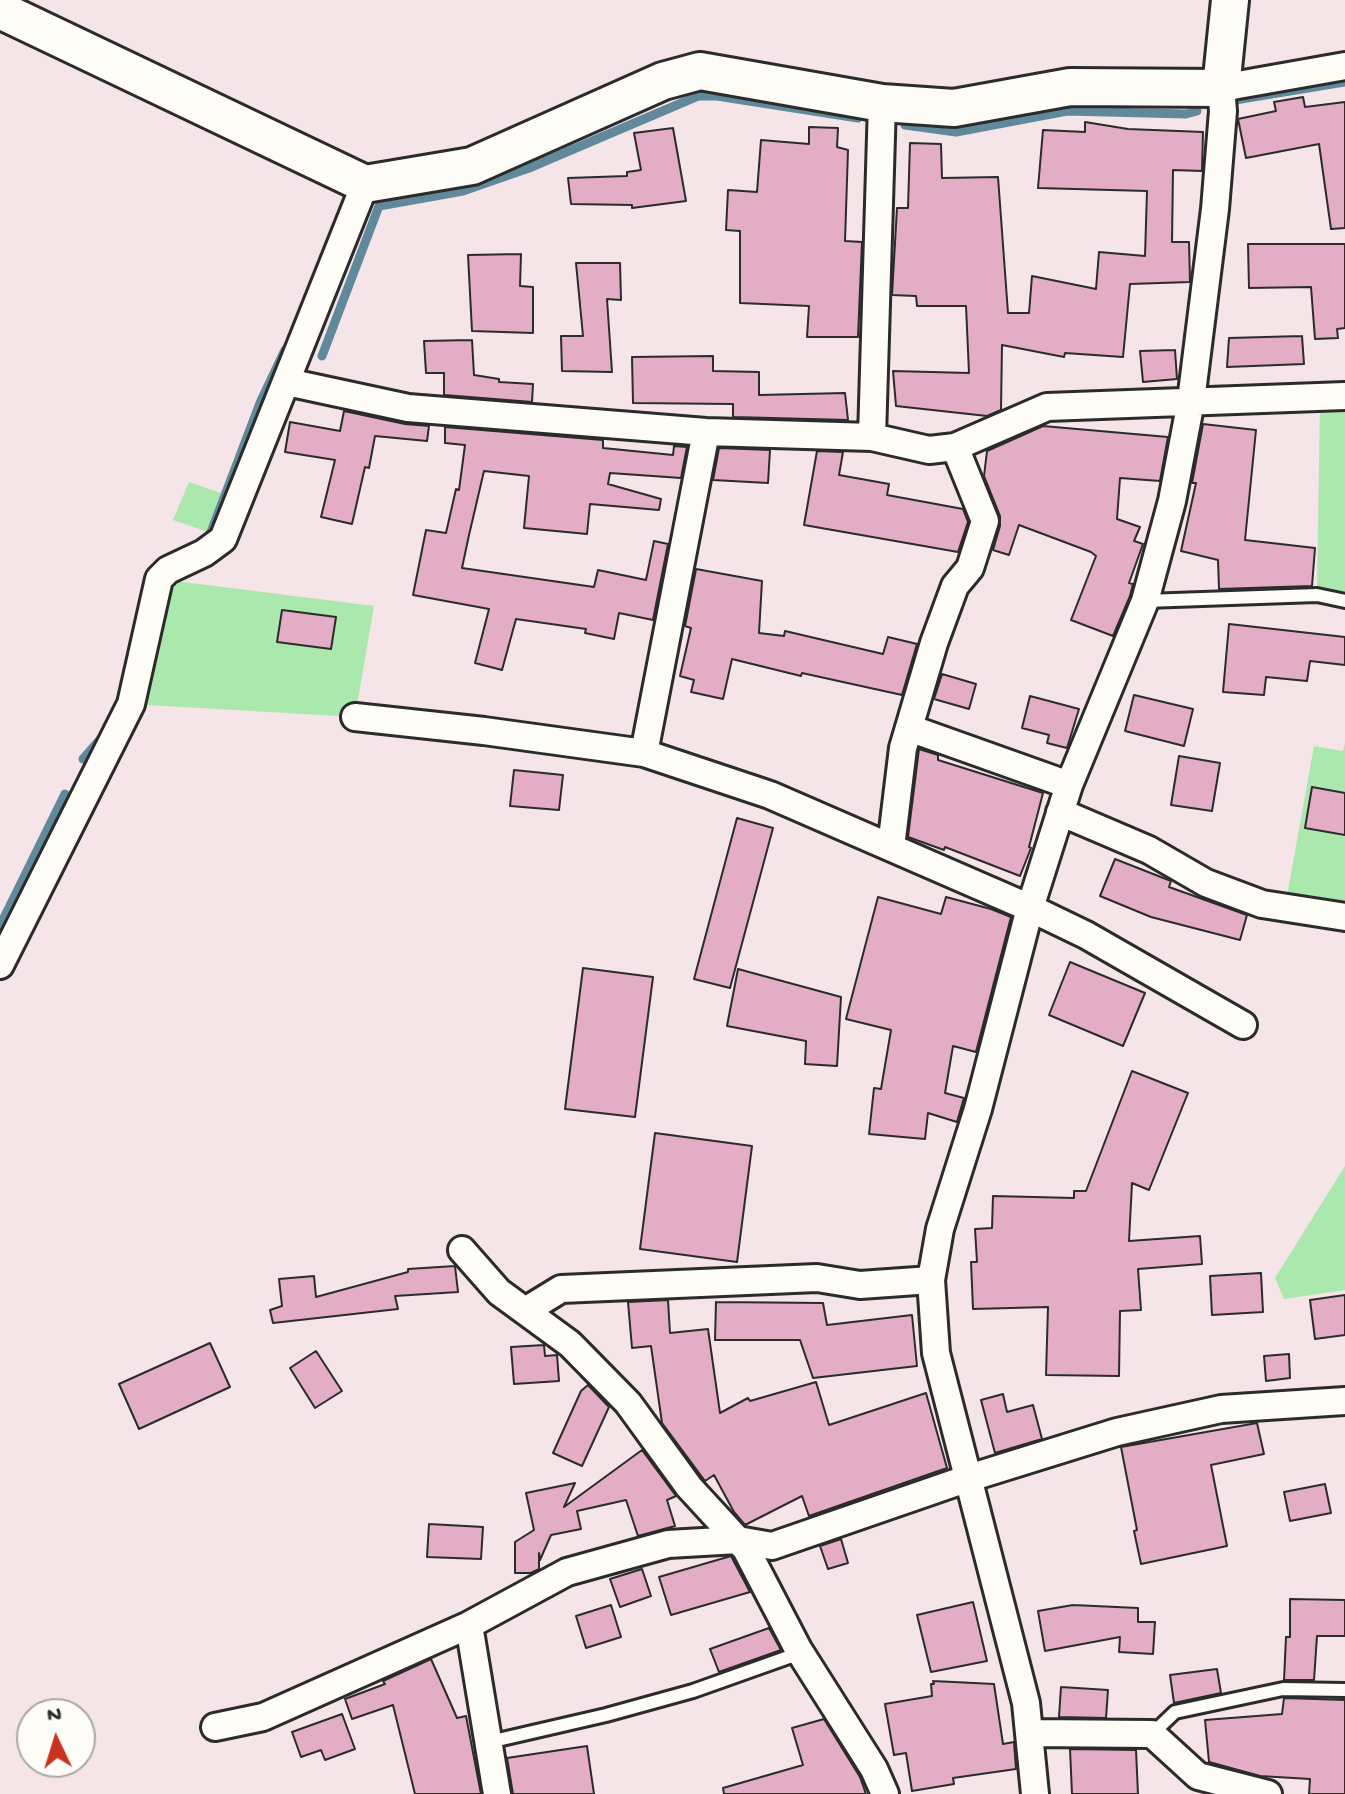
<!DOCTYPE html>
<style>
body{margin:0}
#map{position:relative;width:1345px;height:1794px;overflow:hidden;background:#f5e4e8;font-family:"Gochi Hand",sans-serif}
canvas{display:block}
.north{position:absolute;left:16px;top:1698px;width:80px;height:80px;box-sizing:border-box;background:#fdfcf7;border:2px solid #a9a8a5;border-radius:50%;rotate:356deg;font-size:22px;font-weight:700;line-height:32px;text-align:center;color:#2b2b2b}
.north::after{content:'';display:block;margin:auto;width:28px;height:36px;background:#c8321e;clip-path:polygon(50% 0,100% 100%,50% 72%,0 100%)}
</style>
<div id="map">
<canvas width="1345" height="1794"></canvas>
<div class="north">N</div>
</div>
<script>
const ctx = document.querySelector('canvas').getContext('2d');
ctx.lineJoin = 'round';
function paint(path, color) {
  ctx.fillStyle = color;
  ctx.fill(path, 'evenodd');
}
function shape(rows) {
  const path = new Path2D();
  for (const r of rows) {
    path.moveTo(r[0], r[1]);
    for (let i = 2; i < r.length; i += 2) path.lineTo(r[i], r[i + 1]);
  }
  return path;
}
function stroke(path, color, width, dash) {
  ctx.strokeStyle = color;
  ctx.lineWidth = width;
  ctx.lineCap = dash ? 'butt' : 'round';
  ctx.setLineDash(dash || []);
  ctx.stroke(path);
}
paint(shape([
 [1345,396,1345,601,1317,595,1320,397],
 [189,482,229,496,214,534,173,520],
 [159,579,374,606,355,717,131,704],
 [1345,743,1345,917,1285,907,1314,746,1343,751],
 [1345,1166,1345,1290,1284,1299,1275,1278]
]), '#aae8ae');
stroke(shape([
 [1235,100,1345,82],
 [905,125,956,132,1067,111,1186,114,1197,111],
 [322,356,379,206,463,191,529,168,698,96,717,96,858,118],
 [208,540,260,403,285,350],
 [83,759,104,735],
 [0,926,65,794]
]), '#60899b', 9);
const building = shape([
 [1303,97,1305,107,1345,102,1345,228,1331,229,1319,144,1246,158,1238,119,1276,111,1274,102,1303,97],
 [1085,122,1128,129,1203,132,1202,171,1173,170,1172,242,1189,242,1190,282,1130,284,1123,357,1065,353,1064,357,1002,345,1001,410,987,416,896,406,893,371,969,373,966,306,917,306,916,296,892,295,897,208,908,208,910,143,941,144,942,178,998,177,1008,313,1029,313,1032,276,1096,289,1099,252,1145,256,1147,191,1038,188,1043,130,1085,132,1085,122],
 [809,127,838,128,837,147,848,150,845,241,862,242,858,337,807,337,809,306,740,303,740,231,726,230,728,190,757,192,761,140,809,144,809,127],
 [673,128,686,201,632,208,632,205,571,204,568,178,627,176,627,172,641,170,634,133,673,128],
 [1248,244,1345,244,1345,328,1337,329,1338,338,1315,339,1311,287,1249,288,1248,244],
 [521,254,520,286,533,287,533,333,472,331,468,255,521,254],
 [576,263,620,263,621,300,607,299,612,372,562,371,561,336,583,336,576,263],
 [1302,336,1304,364,1227,367,1229,338,1302,336],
 [472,340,474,375,499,379,499,382,533,384,532,402,444,395,444,373,426,373,424,341,472,340],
 [1175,350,1177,379,1143,382,1140,351,1175,350],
 [713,356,713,371,759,372,759,395,845,393,848,420,733,417,733,404,633,403,632,357,713,356],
 [344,411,405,424,429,426,427,441,375,436,369,468,365,467,352,524,321,517,335,460,285,452,290,422,340,431,344,411],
 [1203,424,1256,430,1245,540,1315,548,1312,586,1219,589,1218,560,1181,551,1196,483,1192,483,1203,424],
 [1043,426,1168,437,1160,481,1120,478,1117,519,1140,527,1134,541,1143,544,1129,583,1133,584,1130,596,1113,636,1071,620,1096,556,1091,552,1019,525,1009,555,993,550,1000,526,1000,516,984,476,987,451,1043,426],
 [445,427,603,440,603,448,673,455,674,446,687,447,681,478,610,473,608,484,661,499,659,510,590,504,587,534,524,528,529,476,484,471,469,535,462,568,594,587,598,570,646,580,654,541,668,544,653,620,619,613,614,639,585,633,586,629,516,619,502,670,475,663,489,609,413,595,426,530,446,533,456,489,459,490,465,445,445,443,445,427],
 [719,448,770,450,768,483,713,480,719,448],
 [817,451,843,452,839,475,889,484,887,495,963,509,968,522,958,552,804,525,817,451],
 [696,569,762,581,759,633,784,636,785,631,883,654,888,637,917,644,902,695,802,673,801,676,732,659,723,699,691,692,694,680,680,676,691,628,685,626,696,569],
 [282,610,336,617,331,649,277,642,282,610],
 [1229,624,1345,637,1345,665,1310,661,1307,681,1266,677,1264,695,1223,692,1229,624],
 [942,674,976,684,969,709,934,699,942,674],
 [1134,695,1193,709,1184,746,1125,731,1134,695],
 [1030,696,1079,709,1067,748,1047,743,1049,735,1022,728,1030,696],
 [919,749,938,755,938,760,1043,793,1029,847,1031,848,1020,876,945,847,944,850,908,837,919,749],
 [1179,756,1220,763,1212,811,1171,805,1179,756],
 [514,770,563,775,559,810,510,806,514,770],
 [1312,787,1345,793,1345,835,1305,828,1312,787],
 [737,818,773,828,730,988,694,979,737,818],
 [1115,859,1171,881,1169,887,1247,915,1240,940,1151,917,1100,896,1115,859],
 [878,897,941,914,946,897,991,909,1011,917,976,1052,953,1046,945,1093,964,1098,957,1122,928,1113,925,1139,869,1134,874,1088,881,1089,891,1030,846,1019,878,897],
 [1070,962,1145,993,1123,1046,1049,1015,1070,962],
 [583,968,653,977,635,1117,565,1109,583,968],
 [738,969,841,997,837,1066,805,1064,806,1041,727,1026,738,969],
 [1132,1071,1188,1093,1149,1190,1132,1183,1129,1241,1200,1236,1202,1264,1138,1269,1141,1310,1120,1311,1119,1376,1046,1375,1048,1307,973,1309,971,1262,977,1262,975,1229,992,1228,993,1196,1074,1198,1074,1191,1086,1191,1132,1071],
 [655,1133,752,1146,737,1262,640,1249,655,1133],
 [455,1266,458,1292,395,1296,398,1309,273,1323,270,1310,282,1306,279,1279,314,1276,316,1297,408,1272,408,1269,455,1266],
 [1261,1273,1263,1312,1212,1315,1210,1276,1261,1273],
 [1345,1295,1345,1335,1315,1339,1310,1300,1345,1295],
 [668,1300,670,1333,708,1329,720,1413,748,1398,750,1401,816,1382,829,1425,926,1393,947,1468,809,1516,802,1496,745,1525,734,1512,714,1475,705,1481,662,1423,651,1346,632,1348,628,1302,668,1300],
 [716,1302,823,1303,827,1325,912,1315,917,1366,813,1378,800,1340,715,1340,716,1302],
 [210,1343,230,1387,139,1429,119,1384,210,1343],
 [544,1345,545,1356,557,1355,559,1381,514,1384,511,1347,544,1345],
 [316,1351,342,1391,315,1408,290,1368,316,1351],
 [1289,1354,1290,1378,1266,1381,1264,1356,1289,1354],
 [588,1385,609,1407,582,1466,553,1453,581,1391,588,1385],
 [1003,1394,1007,1412,1033,1405,1042,1439,995,1453,981,1400,1003,1394],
 [1257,1423,1264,1454,1211,1465,1227,1546,1141,1564,1134,1531,1137,1530,1121,1447,1257,1423],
 [642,1450,676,1496,667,1500,675,1526,638,1536,626,1500,577,1511,581,1529,551,1535,540,1560,539,1553,539,1569,531,1573,515,1573,515,1542,534,1530,526,1493,575,1483,564,1507,642,1450],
 [1325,1484,1331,1513,1290,1521,1284,1492,1325,1484],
 [429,1524,483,1527,481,1559,427,1557,429,1524],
 [841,1539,848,1563,828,1569,820,1546,841,1539],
 [731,1556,750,1592,671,1615,659,1577,731,1556],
 [642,1569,651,1596,620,1607,610,1579,642,1569],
 [1290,1599,1345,1600,1345,1636,1317,1636,1314,1680,1284,1680,1286,1637,1290,1637,1290,1599],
 [973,1602,987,1661,931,1672,917,1615,973,1602],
 [611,1605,621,1637,586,1648,576,1616,611,1605],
 [1073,1605,1138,1608,1138,1622,1155,1622,1153,1654,1119,1652,1120,1637,1045,1651,1038,1611,1073,1605],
 [769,1628,781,1650,719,1672,710,1649,769,1628],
 [431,1659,457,1718,466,1716,481,1794,415,1794,393,1705,352,1719,345,1699,385,1684,383,1681,431,1659],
 [1217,1669,1221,1693,1174,1703,1170,1675,1217,1669],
 [933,1681,994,1684,1003,1744,1014,1742,1016,1769,953,1778,954,1784,912,1791,906,1753,894,1755,885,1704,932,1696,931,1684,934,1684,933,1681],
 [1061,1687,1108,1690,1106,1718,1059,1717,1061,1687],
 [1284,1698,1345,1700,1345,1794,1309,1794,1310,1779,1260,1776,1209,1762,1205,1720,1282,1714,1284,1698],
 [342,1714,355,1749,325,1760,321,1750,301,1757,292,1732,342,1714],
 [824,1719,860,1777,866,1794,724,1794,723,1788,803,1765,792,1728,824,1719],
 [587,1746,594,1794,513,1794,507,1758,587,1746],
 [1070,1749,1136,1750,1138,1794,1072,1794,1070,1749]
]);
paint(building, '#e3adc5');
stroke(building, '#2b2b2b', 2);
const lane = shape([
 [1145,601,1317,595,1345,601],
 [1152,1734,1175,1712,1283,1689,1345,1690],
 [489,1742,606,1715,693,1691,800,1653]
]);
const street = shape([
 [287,382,408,408,706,432,872,437,929,450,955,447,1047,407,1345,396],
 [872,437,882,103],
 [355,717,484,731,644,753,770,795,1030,908,1086,935,1243,1025],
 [909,728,1069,785],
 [644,753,706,432],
 [1060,812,1149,850,1206,883,1262,904,1345,917],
 [891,847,903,748,934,643,955,586,970,568,985,521,955,447],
 [0,965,131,704,159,579,168,570,204,553,223,539,365,184],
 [462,1250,499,1292,570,1344,628,1403,689,1487,746,1549,798,1649,874,1769,885,1794],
 [525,1311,561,1289,817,1278,860,1285,931,1280],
 [469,1625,567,1572,668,1544,738,1540,772,1546,969,1478,1117,1432,1221,1409,1345,1401],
 [215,1727,263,1717,469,1625,497,1794],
 [1029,1733,1152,1734,1198,1776,1268,1794],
 [1035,1794,1026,1703,936,1353,931,1280,940,1229,978,1109,1030,908,1069,785,1145,601,1172,501,1191,401,1215,209,1223,111,1221,88,1345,66]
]);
const secondary = shape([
 [0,10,365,184,472,166,663,81,700,71,882,103,954,108,1070,87,1221,88,1230,0]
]);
stroke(lane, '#2b2b2b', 18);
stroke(street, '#2b2b2b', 32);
stroke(secondary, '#2b2b2b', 42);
stroke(lane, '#fdfcf7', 12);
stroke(street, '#fdfcf7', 26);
stroke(secondary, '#fdfcf7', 36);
</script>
